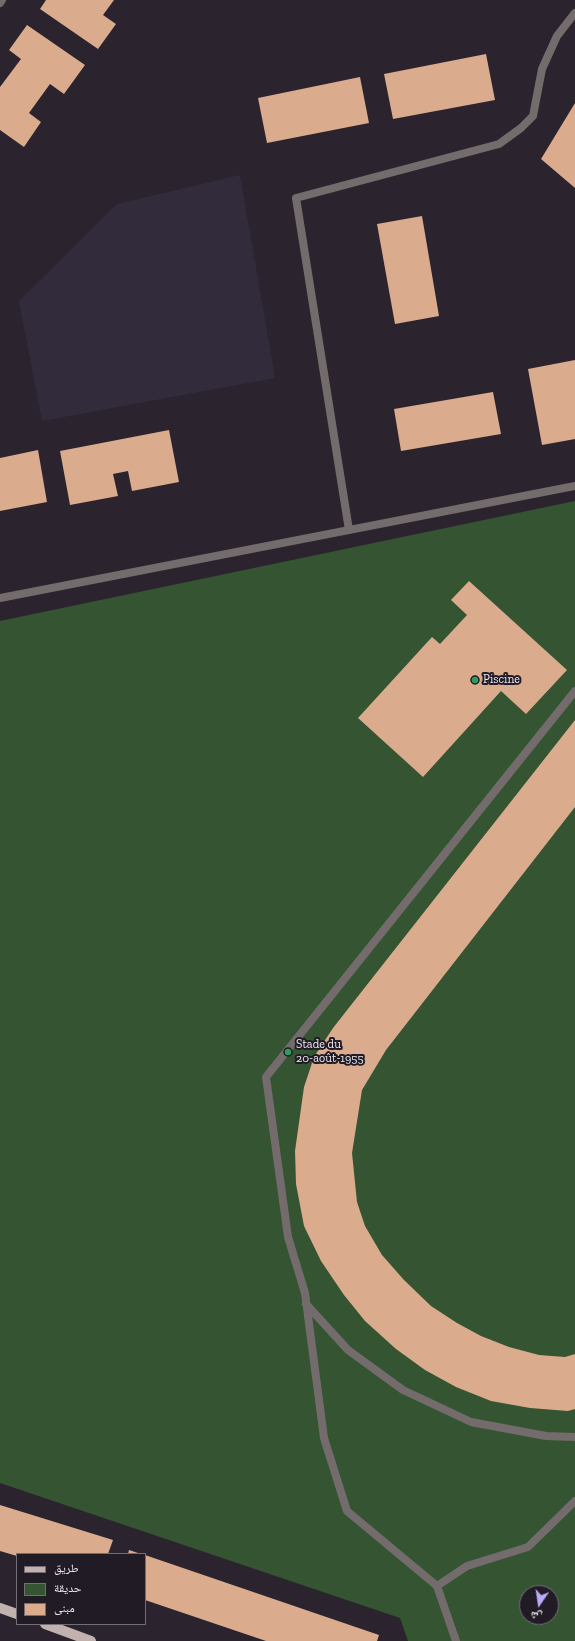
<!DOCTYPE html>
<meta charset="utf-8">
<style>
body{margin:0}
#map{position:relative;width:575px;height:1641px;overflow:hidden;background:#2b242f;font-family:"Zilla Slab","Noto Naskh Arabic",serif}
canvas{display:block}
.legend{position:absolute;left:16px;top:1553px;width:130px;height:72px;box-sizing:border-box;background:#211b25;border:1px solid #726d76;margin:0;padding:5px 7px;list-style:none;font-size:12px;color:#ece8ef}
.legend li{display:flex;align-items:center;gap:8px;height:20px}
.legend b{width:20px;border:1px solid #726d76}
.north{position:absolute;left:519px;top:1585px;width:40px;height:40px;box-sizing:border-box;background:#211b25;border:1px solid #726d76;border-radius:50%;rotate:193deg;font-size:11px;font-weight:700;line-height:16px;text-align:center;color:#ece8ef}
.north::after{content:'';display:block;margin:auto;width:14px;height:18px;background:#bcaaf6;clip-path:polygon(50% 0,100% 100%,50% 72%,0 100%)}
</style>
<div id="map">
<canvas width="575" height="1641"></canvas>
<ul class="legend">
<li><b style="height:5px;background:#c1b2b0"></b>طريق</li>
<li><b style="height:11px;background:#355432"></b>حديقة</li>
<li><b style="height:11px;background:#daab8c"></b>مبنى</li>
</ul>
<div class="north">ش</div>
</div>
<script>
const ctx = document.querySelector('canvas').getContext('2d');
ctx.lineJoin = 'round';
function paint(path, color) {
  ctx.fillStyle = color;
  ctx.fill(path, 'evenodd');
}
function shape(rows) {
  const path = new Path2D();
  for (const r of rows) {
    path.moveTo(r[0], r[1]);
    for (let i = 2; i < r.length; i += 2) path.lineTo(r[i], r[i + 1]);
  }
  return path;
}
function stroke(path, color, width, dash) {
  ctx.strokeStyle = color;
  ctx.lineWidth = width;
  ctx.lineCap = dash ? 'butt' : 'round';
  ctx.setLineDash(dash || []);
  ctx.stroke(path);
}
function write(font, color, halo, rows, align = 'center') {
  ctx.font = font + ' "Zilla Slab",serif';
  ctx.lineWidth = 4;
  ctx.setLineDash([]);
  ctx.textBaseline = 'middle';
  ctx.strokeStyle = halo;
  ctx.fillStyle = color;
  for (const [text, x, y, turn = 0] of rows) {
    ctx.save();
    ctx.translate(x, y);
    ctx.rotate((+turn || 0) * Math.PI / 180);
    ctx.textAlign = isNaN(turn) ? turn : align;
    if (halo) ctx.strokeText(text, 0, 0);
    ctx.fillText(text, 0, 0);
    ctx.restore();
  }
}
paint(shape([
 [240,175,275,378,42,421,19,301,117,204]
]), '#312b3c');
paint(shape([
 [575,501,575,1641,408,1641,400,1618,0,1483,0,621],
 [527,1593,551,1593,551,1617,527,1617]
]), '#355432');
paint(shape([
 [46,0,114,0,103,15,116,24,98,49,40,9],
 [27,25,85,65,64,94,50,84,29,113,41,122,24,147,0,130,0,87,21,59,9,50],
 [486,54,495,100,393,119,384,74],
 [360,77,369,123,267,143,258,98],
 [575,103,575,188,541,159],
 [422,216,439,316,395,324,377,224],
 [575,360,575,439,542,445,528,369],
 [493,392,501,434,401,451,394,409],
 [169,430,179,482,132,491,128,471,113,474,118,496,70,505,60,451],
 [38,450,47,502,0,511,0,458],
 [469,581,567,670,526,714,501,691,423,777,358,718,432,637,440,644,467,615,451,600],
 [575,720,575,807,386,1050,362,1090,352,1153,357,1202,365,1226,382,1255,404,1280,431,1306,457,1323,481,1336,509,1347,539,1355,565,1357,575,1354,575,1409,568,1411,530,1408,491,1401,456,1387,425,1370,396,1349,365,1321,344,1295,321,1261,304,1226,296,1184,295,1151,304,1087,314,1057,333,1028],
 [0,1505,113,1540,108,1554,17,1554,17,1556,0,1551],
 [129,1550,141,1554,128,1554],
 [145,1555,379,1635,377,1641,266,1641,145,1600]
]), '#daab8c');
stroke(shape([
 [306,1304,348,1350,403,1390,471,1422,546,1436,575,1437],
 [437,1586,467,1566,528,1547,575,1501],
 [456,1641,437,1586,347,1511,324,1438,305,1293,288,1237,266,1077,575,691]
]), '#746c6c', 8);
stroke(shape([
 [0,3,2,0],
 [349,530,296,198,499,144,521,128,533,116,542,69,557,36,575,13],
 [0,598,575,486]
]), '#746c6c', 8);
stroke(shape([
 [0,1608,17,1614],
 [45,1624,91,1641]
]), '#c1b2b0', 10);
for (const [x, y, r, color] of [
 [475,680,4,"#2e9e5b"],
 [288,1052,4,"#2e9e5b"]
]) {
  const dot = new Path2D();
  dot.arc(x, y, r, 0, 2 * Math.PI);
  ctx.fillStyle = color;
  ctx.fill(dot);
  stroke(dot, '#211b25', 1.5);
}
write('12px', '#ece8ef', '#211b25', [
 ["Piscine",483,680],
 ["Stade du",296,1045],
 ["20-août-1955",296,1059]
], 'left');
</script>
